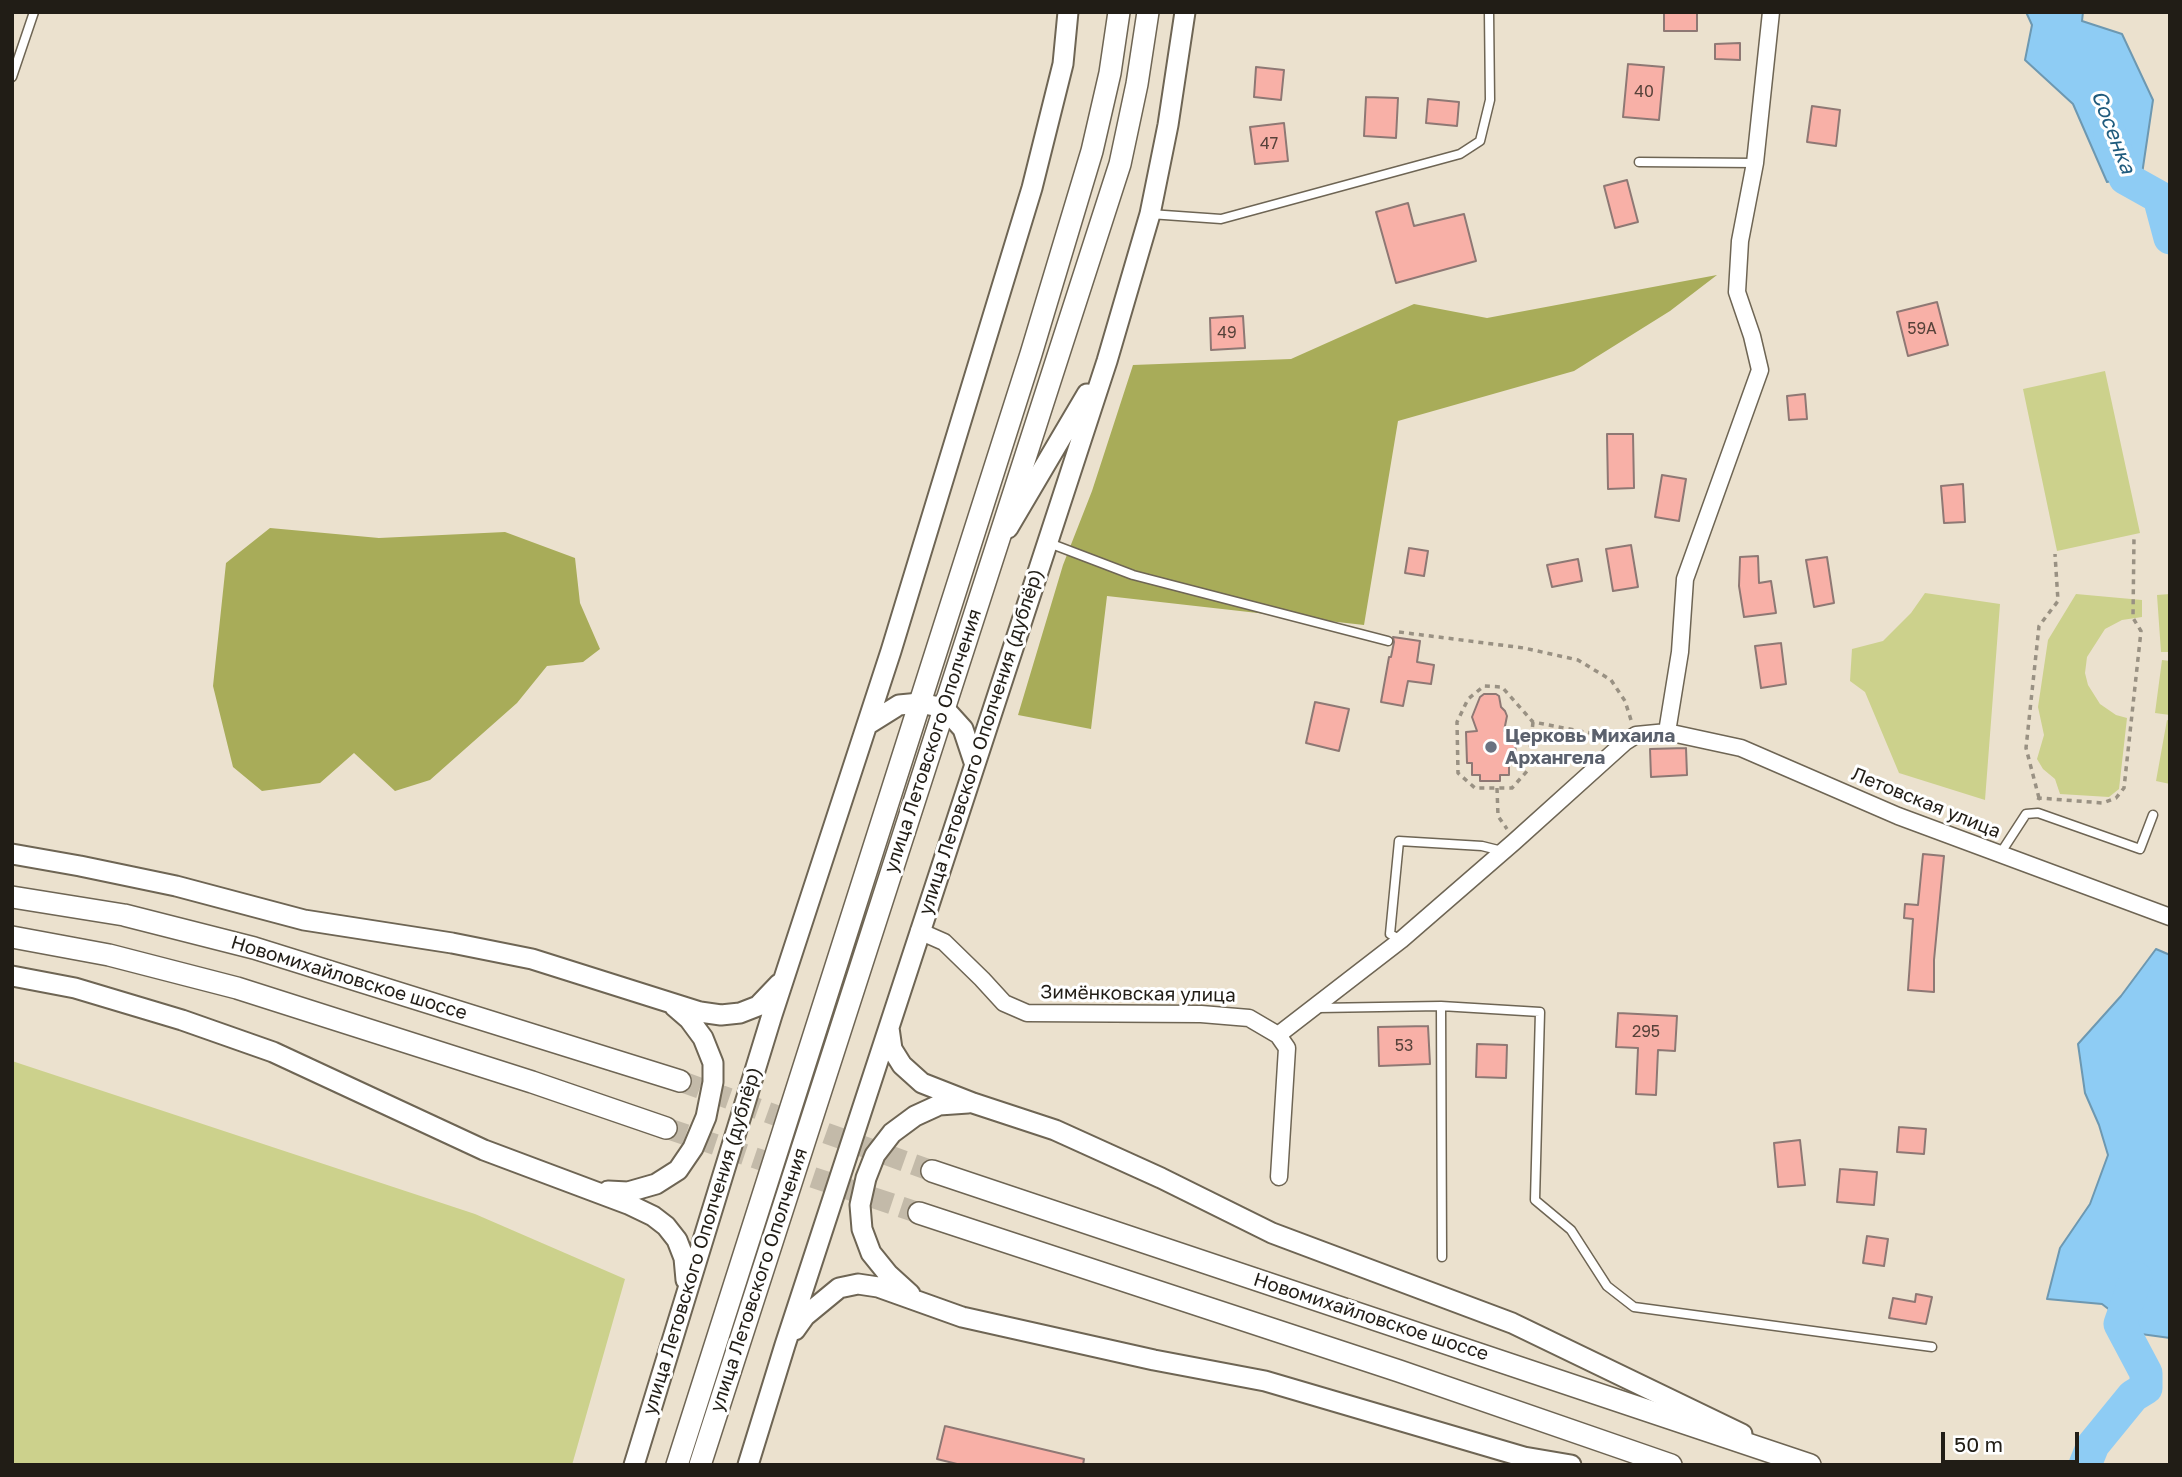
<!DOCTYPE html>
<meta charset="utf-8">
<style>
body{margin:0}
#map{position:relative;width:2182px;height:1477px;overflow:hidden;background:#ebe1ce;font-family:"Golos Text",sans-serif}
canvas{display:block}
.frame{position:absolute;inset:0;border:14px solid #211d16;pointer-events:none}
.scale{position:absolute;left:1941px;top:1432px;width:138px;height:32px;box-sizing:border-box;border:4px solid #211d16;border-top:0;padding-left:9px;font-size:21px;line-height:24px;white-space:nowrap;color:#211d16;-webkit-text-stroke:5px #fff;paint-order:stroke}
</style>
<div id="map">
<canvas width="2182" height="1477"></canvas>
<div class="frame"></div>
<div class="scale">50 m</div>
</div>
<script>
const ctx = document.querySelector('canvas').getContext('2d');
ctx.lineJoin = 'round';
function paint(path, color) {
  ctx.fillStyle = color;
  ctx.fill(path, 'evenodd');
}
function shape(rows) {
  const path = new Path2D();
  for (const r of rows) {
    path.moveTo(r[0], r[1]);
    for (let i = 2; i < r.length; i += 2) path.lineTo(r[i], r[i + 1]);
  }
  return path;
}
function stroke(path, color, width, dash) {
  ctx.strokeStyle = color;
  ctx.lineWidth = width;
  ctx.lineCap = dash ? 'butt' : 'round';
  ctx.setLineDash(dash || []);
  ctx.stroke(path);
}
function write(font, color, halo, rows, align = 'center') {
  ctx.font = font + ' "Golos Text",sans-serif';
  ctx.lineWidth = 6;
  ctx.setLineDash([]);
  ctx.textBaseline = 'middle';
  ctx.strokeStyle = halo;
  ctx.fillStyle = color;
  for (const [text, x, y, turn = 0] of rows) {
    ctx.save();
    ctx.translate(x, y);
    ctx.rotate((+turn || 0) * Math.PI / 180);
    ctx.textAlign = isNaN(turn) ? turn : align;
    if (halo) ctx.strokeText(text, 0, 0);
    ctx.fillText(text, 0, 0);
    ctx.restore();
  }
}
paint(shape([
 [2105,371,2140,533,2057,551,2023,389],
 [1925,593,2000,604,1985,800,1899,773,1865,692,1850,681,1852,649,1883,641,1911,613],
 [2076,594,2142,600,2142,617,2122,620,2105,629,2087,657,2085,673,2088,685,2100,704,2116,715,2127,718,2119,789,2109,797,2060,794,2055,779,2043,769,2037,759,2044,735,2038,707,2048,640],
 [2170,594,2170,652,2161,652,2157,595],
 [2162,660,2170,661,2170,715,2155,713],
 [2167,720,2170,721,2170,784,2156,781],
 [12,1061,475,1214,625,1279,572,1465,12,1465]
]), '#ccd18c');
paint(shape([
 [1717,275,1670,311,1574,371,1398,421,1364,625,1107,596,1091,729,1018,715,1063,565,1092,491,1133,365,1291,359,1414,304,1487,318],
 [270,528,379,538,505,532,575,558,580,603,600,649,583,662,547,666,517,703,430,780,395,791,354,753,320,783,262,791,233,767,213,686,226,563]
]), '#a8ac59');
const water = shape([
 [2026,12,2083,12,2082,21,2122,34,2153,100,2142,174,2107,182,2073,104,2025,60,2032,25,2026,12],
 [2156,949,2170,955,2170,1338,2141,1334,2102,1304,2047,1299,2060,1248,2090,1204,2108,1155,2099,1125,2085,1093,2078,1044,2121,996,2156,949]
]);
paint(water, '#8eccf4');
stroke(water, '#6d98b1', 2);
stroke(shape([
 [2110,134,2125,178,2159,197,2170,238],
 [2085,1465,2093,1445,2133,1396,2146,1388,2146,1373,2120,1324,2136,1278]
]), '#8eccf4', 33);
const building = shape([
 [1664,12,1697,12,1697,31,1664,31,1664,12],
 [1740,43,1740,60,1715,59,1715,44,1740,43],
 [1628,64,1664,67,1659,120,1623,117,1628,64],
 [1256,67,1284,70,1281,100,1254,97,1256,67],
 [1366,97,1398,98,1396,138,1364,136,1366,97],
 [1428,99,1459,102,1457,126,1426,123,1428,99],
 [1812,106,1840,110,1836,146,1807,142,1812,106],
 [1284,123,1288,161,1255,164,1250,127,1284,123],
 [1627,180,1638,222,1615,228,1604,186,1627,180],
 [1408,203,1414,226,1464,214,1476,261,1396,283,1376,212,1408,203],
 [1937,302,1948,345,1908,356,1897,312,1937,302],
 [1243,316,1245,348,1211,350,1210,318,1243,316],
 [1805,394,1807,419,1789,420,1787,396,1805,394],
 [1607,434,1633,434,1634,488,1608,489,1607,434],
 [1662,475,1686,479,1679,521,1655,517,1662,475],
 [1963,484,1965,522,1944,523,1941,486,1963,484],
 [1631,545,1638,587,1613,591,1606,549,1631,545],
 [1409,548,1428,551,1424,576,1405,573,1409,548],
 [1758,556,1759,583,1771,581,1776,613,1744,617,1739,586,1740,557,1758,556],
 [1827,557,1834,603,1814,607,1806,560,1827,557],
 [1578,559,1582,581,1552,587,1547,565,1578,559],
 [1393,637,1420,641,1417,662,1434,665,1431,684,1408,681,1403,706,1381,702,1389,657,1391,657,1394,642,1393,637],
 [1781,643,1786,684,1761,688,1755,646,1781,643],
 [1484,694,1496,694,1499,696,1501,707,1505,711,1507,716,1504,731,1515,731,1516,762,1509,762,1509,775,1500,775,1500,781,1480,781,1480,775,1472,775,1472,763,1467,763,1466,732,1477,731,1472,717,1480,697,1484,694],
 [1315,702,1349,709,1339,751,1306,743,1315,702],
 [1686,748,1687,775,1651,777,1650,749,1686,748],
 [1923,854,1944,856,1934,960,1934,992,1908,990,1913,919,1904,918,1905,904,1918,905,1923,854],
 [1618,1013,1677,1016,1675,1051,1658,1050,1656,1095,1636,1094,1638,1048,1616,1047,1618,1013],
 [1428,1026,1430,1064,1379,1066,1378,1027,1428,1026],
 [1477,1044,1507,1045,1506,1078,1476,1077,1477,1044],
 [1899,1127,1926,1129,1924,1154,1897,1152,1899,1127],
 [1800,1140,1805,1185,1778,1187,1774,1143,1800,1140],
 [1840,1169,1877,1172,1874,1205,1837,1202,1840,1169],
 [1867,1236,1888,1239,1884,1266,1863,1263,1867,1236],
 [1916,1294,1932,1297,1926,1324,1889,1318,1893,1298,1915,1302,1916,1294],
 [945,1426,1084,1459,1083,1465,961,1465,937,1459,945,1426]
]);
paint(building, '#f8b0a7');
stroke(building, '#8e7874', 2);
stroke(shape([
 [680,1081,932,1171],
 [666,1128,919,1213]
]), '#c3baa9', 21, [21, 10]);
const service = shape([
 [12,77,34,12],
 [1639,162,1755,163],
 [1150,214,1221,219,1460,154,1480,141,1490,100,1489,12],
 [1049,543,1133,575,1388,641],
 [2000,854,2026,814,2038,813,2140,849,2153,815],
 [1401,940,1390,934,1399,841,1482,846,1502,851],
 [1441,1006,1442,1257],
 [1318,1008,1441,1006,1540,1012,1535,1200,1571,1230,1607,1286,1634,1307,1932,1347]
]);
const minor = shape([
 [1667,732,1680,652,1685,579,1760,370,1752,336,1737,292,1740,241,1755,163,1771,12],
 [919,931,944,942,982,979,1004,1003,1027,1013,1201,1014,1249,1018,1278,1035,1287,1048,1279,1177],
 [1278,1035,1401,940,1514,842,1625,742,1636,735,1667,732,1741,748,1898,816,2170,917]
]);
const tertiary = shape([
 [1008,528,1087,394],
 [867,725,899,705,920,703,944,708,963,729,974,762],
 [12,854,80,866,176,886,304,920,452,943,532,959,700,1012,721,1015,740,1013,758,1006,779,984],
 [12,976,75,988,182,1020,273,1052,484,1150,628,1204,653,1216,666,1226,677,1240,684,1258,686,1280],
 [889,1028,892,1049,902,1065,922,1083,973,1103,1055,1130,1161,1178,1272,1233,1512,1323,1742,1434],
 [608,1191,628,1192,656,1184,678,1170,693,1148,706,1117,713,1082,713,1063,703,1038,689,1019,674,1006],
 [910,1294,888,1274,871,1253,862,1229,860,1205,866,1178,875,1155,892,1133,915,1116,939,1105,968,1103],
 [795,1330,805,1316,839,1288,858,1284,878,1287,962,1317,1154,1360,1265,1381,1524,1457,1571,1465],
 [634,1465,772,1015,891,651,1032,188,1063,64,1068,12],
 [748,1465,785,1345,1107,361,1150,214,1168,125,1185,12]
]);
const secondary = shape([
 [12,897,124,915,254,948,680,1081],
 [12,937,109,955,237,988,532,1082,666,1128],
 [932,1171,1810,1465],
 [919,1213,1399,1371,1671,1465],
 [677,1465,1031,354,1092,151,1110,73,1119,12],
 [700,1465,1120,164,1137,84,1148,12]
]);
stroke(service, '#6e6554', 11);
stroke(minor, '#6e6554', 19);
stroke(tertiary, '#6e6554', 23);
stroke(secondary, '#6e6554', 24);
stroke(shape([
 [1399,632,1524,648,1578,660,1611,680,1625,701,1631,720],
 [1533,722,1528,770,1512,788,1475,788,1458,773,1457,722,1468,699,1484,686,1502,687,1533,722,1606,736],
 [1497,788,1498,816,1507,829],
 [2039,798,2026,748,2039,626,2058,601,2055,554],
 [2038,800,2039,798,2103,803,2116,798,2124,788,2141,631,2133,618,2134,537]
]), '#999183', 3.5, [5, 5]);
stroke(service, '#fff', 8);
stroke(minor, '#fff', 16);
stroke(tertiary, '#fff', 19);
stroke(secondary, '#fff', 21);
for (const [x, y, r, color] of [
 [1491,747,7,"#6b7280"]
]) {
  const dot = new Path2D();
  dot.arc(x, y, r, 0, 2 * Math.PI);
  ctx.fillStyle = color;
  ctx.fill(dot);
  stroke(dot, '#fff', 2.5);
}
write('16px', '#57423a', null, [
 ["40",1644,92],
 ["47",1269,144],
 ["59А",1922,329],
 ["49",1227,333],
 ["295",1646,1032],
 ["53",1404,1046]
]);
write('bold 19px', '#5b616d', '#fff', [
 ["Церковь Михаила",1505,736],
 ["Архангела",1505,758]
], 'left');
write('19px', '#211d16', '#fff', [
 ["улица Летовского Ополчения",933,741,-72],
 ["улица Летовского Ополчения (дублёр)",981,742,-72],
 ["Летовская улица",1926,803,22],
 ["Новомихайловское шоссе",349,978,17],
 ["Зимёнковская улица",1138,994,1],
 ["улица Летовского Ополчения (дублёр)",702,1241,-73],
 ["улица Летовского Ополчения",759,1280,-72],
 ["Новомихайловское шоссе",1371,1317,18]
]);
write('italic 21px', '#1f5b7d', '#fff', [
 ["Сосенка",2113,132,69]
]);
</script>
